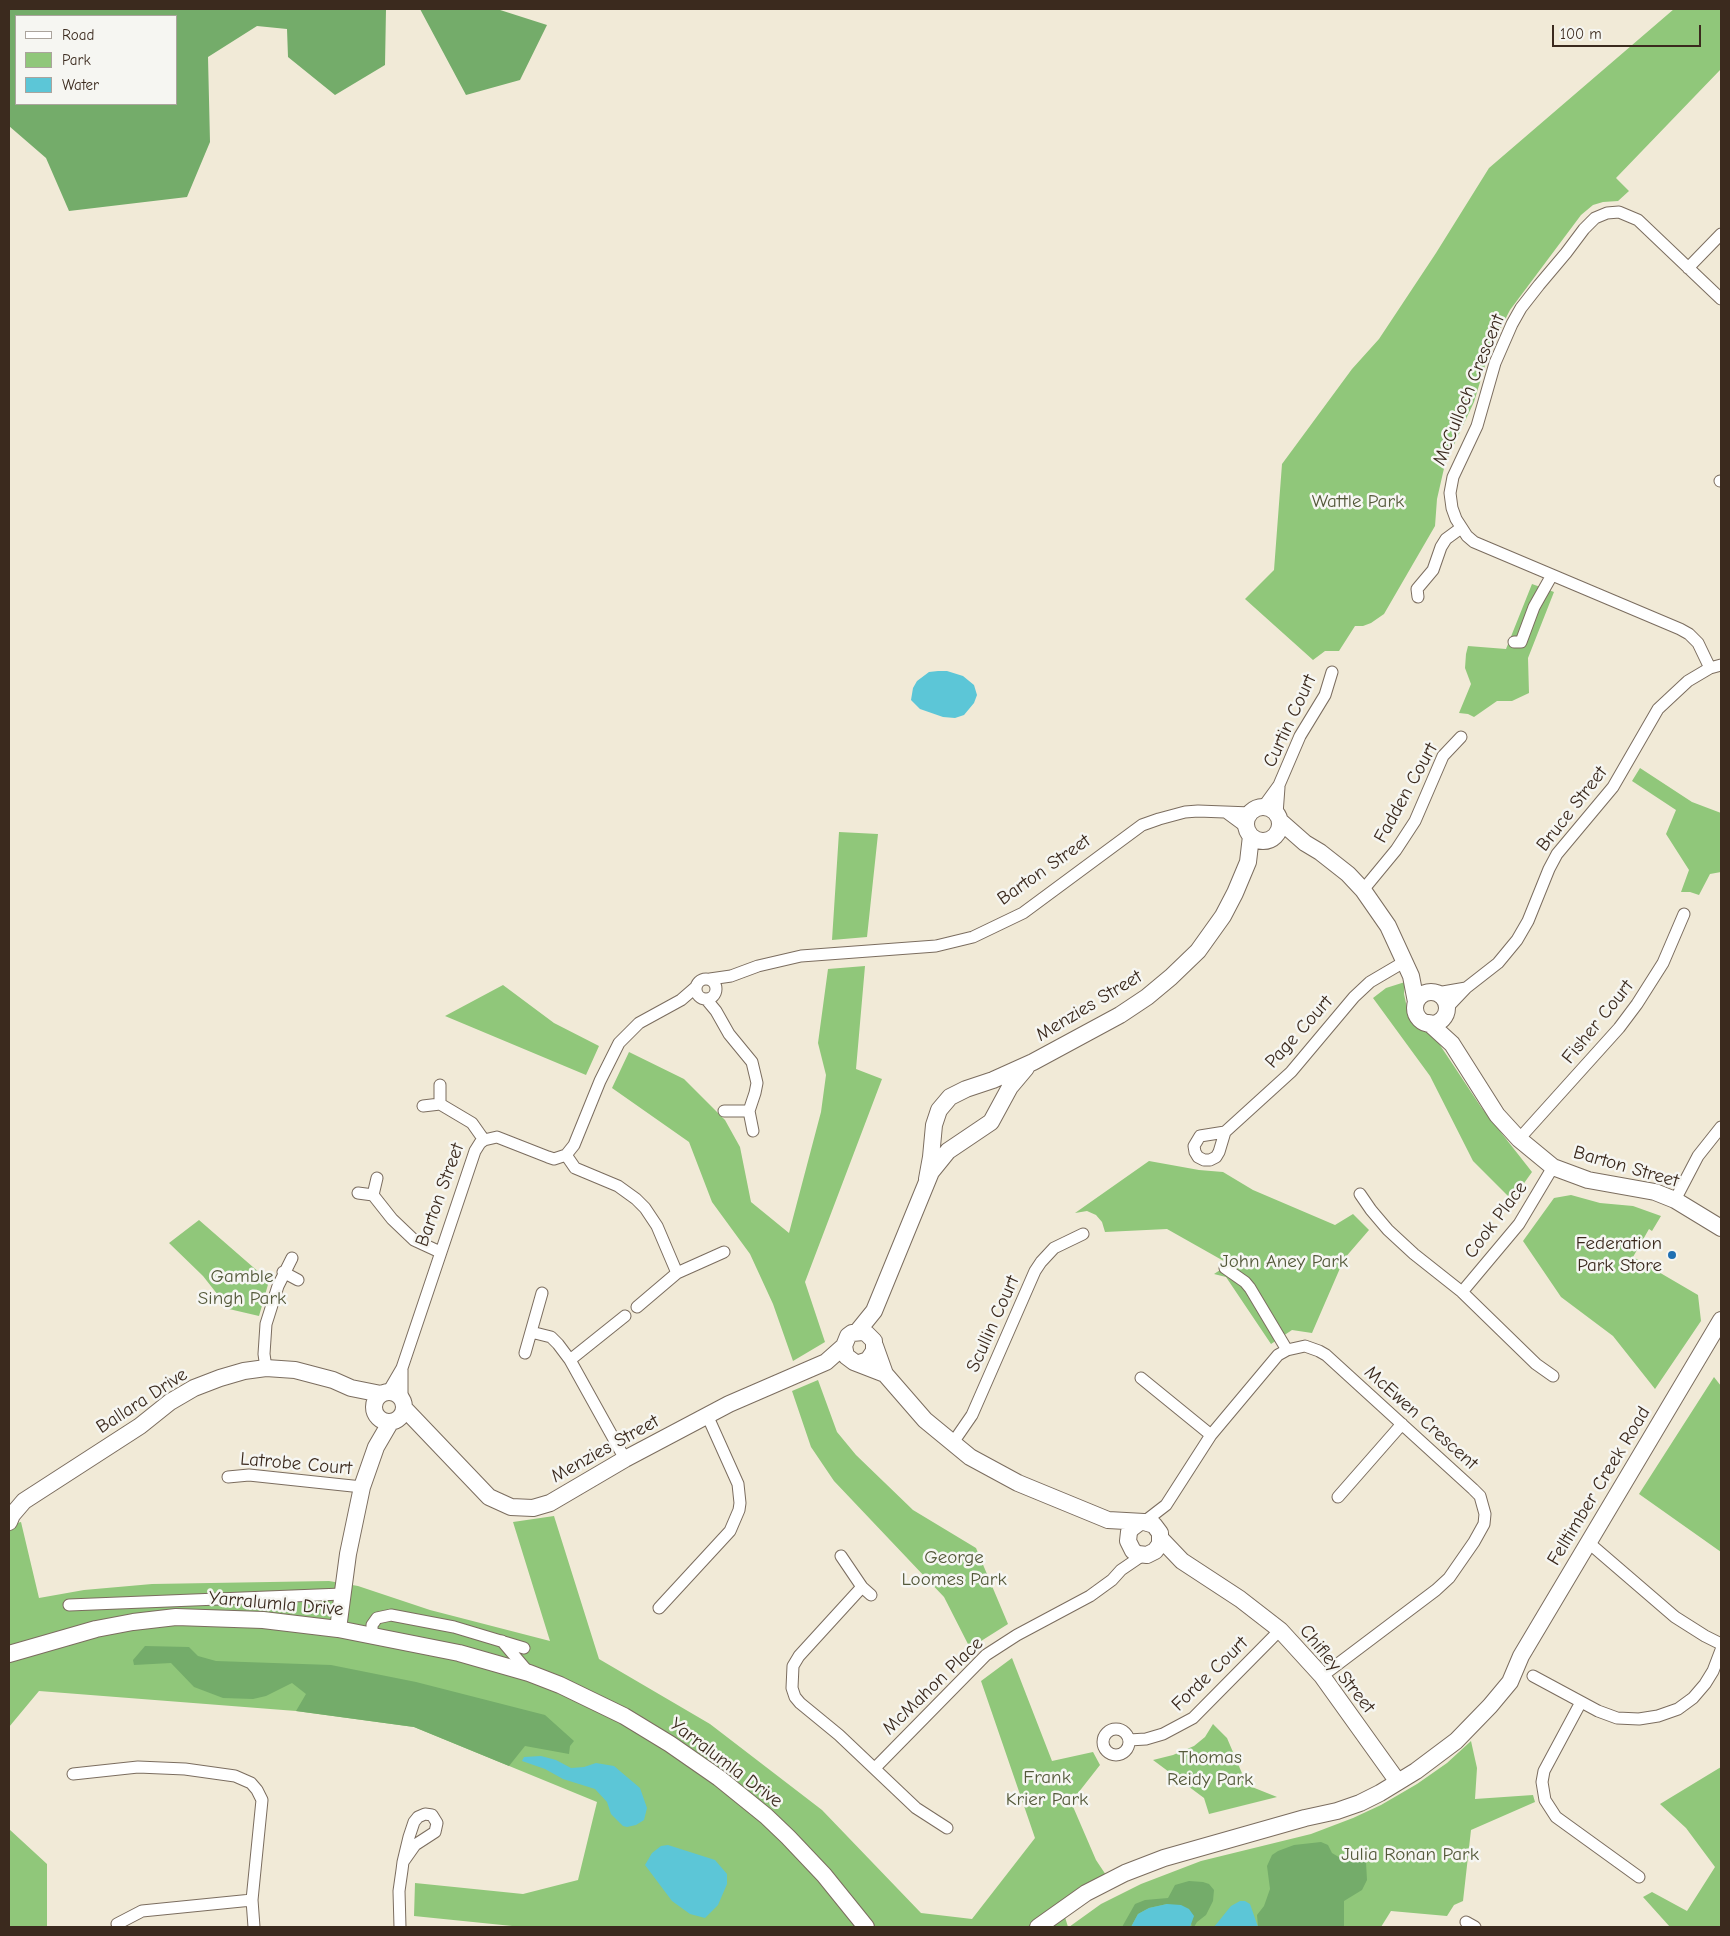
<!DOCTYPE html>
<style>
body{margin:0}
#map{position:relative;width:1730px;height:1936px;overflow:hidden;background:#f1ead7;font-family:"Comic Neue",sans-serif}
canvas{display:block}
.frame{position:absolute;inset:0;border:10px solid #3b2a1e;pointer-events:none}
.legend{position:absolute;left:15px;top:15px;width:162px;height:90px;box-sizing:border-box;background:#f6f6f2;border:1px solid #aba49d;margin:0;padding:6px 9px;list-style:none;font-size:15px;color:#3b2a1e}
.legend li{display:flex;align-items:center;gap:10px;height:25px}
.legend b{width:25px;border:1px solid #aba49d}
.scale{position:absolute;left:1552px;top:25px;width:149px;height:22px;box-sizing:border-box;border:2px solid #3b2a1e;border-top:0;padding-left:6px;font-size:15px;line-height:18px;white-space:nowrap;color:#3b2a1e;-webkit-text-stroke:4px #f6f6f2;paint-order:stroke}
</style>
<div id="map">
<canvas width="1730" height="1936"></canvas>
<div class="frame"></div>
<ul class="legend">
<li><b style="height:6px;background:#fff"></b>Road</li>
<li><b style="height:14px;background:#90c77a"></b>Park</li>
<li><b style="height:14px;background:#5cc6d7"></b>Water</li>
</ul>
<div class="scale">100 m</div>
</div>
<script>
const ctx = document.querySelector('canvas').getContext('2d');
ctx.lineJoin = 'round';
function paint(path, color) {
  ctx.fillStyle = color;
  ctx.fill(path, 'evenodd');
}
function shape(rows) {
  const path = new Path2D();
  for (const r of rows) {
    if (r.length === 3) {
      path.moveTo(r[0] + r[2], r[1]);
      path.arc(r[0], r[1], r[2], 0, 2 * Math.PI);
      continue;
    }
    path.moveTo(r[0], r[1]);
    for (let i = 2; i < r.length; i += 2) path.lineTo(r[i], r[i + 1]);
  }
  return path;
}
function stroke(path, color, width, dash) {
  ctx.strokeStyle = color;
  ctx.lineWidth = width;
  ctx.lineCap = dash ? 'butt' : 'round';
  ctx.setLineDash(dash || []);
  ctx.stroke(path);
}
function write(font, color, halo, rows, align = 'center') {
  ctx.font = font + ' "Comic Neue",sans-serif';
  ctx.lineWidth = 5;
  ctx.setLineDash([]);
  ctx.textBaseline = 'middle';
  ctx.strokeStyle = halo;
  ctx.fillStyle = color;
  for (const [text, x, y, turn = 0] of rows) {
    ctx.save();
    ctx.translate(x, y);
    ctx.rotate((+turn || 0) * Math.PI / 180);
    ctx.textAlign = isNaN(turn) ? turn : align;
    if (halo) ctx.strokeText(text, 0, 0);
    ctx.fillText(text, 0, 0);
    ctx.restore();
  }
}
paint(shape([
 [1674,9,1721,9,1721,69,1616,178,1629,191,1618,201,1603,202,1593,205,1581,215,1510,310,1490,349,1474,402,1445,464,1437,499,1435,526,1384,614,1371,623,1363,626,1355,626,1339,651,1325,651,1313,660,1245,599,1274,570,1282,464,1352,369,1379,339,1436,253,1489,168],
 [1532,584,1554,592,1528,658,1529,693,1512,701,1497,701,1474,717,1468,714,1459,713,1471,684,1465,668,1466,654,1468,646,1506,649],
 [1640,768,1692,802,1721,813,1721,872,1710,874,1699,895,1690,892,1681,892,1689,870,1666,834,1676,810,1632,781],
 [839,832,878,834,867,937,832,940],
 [865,966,856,1069,882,1079,805,1282,825,1342,793,1361,773,1304,750,1254,712,1202,689,1142,612,1088,629,1052,684,1079,725,1120,740,1147,751,1202,789,1233,821,1112,826,1075,818,1043,828,969],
 [1405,982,1404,994,1409,1017,1417,1025,1430,1030,1481,1107,1532,1172,1512,1200,1473,1161,1430,1076,1373,998,1386,988],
 [503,985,554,1023,599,1046,586,1075,445,1016],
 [1149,1161,1199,1170,1223,1172,1253,1190,1335,1225,1353,1214,1369,1230,1344,1259,1312,1333,1292,1330,1271,1344,1226,1277,1214,1274,1229,1264,1167,1229,1105,1232,1102,1222,1096,1215,1087,1211,1075,1213],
 [1571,1195,1600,1203,1633,1206,1661,1216,1652,1231,1649,1229,1633,1257,1698,1295,1701,1321,1655,1389,1613,1336,1561,1297,1523,1241,1554,1198],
 [199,1220,269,1281,259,1316,229,1309,203,1276,169,1243],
 [1714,1377,1721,1386,1721,1552,1639,1494],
 [818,1380,837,1432,856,1455,913,1510,976,1548,1008,1624,970,1648,944,1597,834,1481,811,1447,792,1391],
 [554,1516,599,1659,710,1724,822,1810,921,1913,972,1919,1035,1838,981,1681,1012,1658,1052,1761,1093,1752,1100,1765,1071,1802,1096,1860,1108,1878,1062,1907,1068,1927,522,1927,414,1916,415,1883,523,1894,578,1880,597,1802,414,1727,296,1711,39,1691,9,1727,9,1525,21,1522,39,1598,84,1590,152,1584,329,1581,358,1586,430,1610,550,1641,513,1522],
 [1213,1724,1227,1738,1247,1785,1277,1797,1209,1814,1204,1798,1153,1760,1173,1755,1194,1746,1205,1737],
 [1471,1741,1477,1768,1475,1799,1533,1795,1535,1802,1471,1830,1463,1901,1454,1905,1447,1916,1391,1911,1381,1927,1069,1927,1101,1904,1141,1884,1201,1861,1311,1834,1353,1818,1381,1805,1417,1784,1447,1763],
 [1721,1767,1721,1927,1670,1927,1643,1897,1652,1892,1687,1911,1715,1867,1686,1828,1660,1804],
 [9,1829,47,1864,47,1927,9,1927]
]), '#90c77a');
paint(shape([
 [9,9,386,9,385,65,335,95,288,57,287,29,257,26,208,57,210,142,187,197,69,211,46,158,9,126],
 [16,16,176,16,176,104,16,104],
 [420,9,497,9,547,25,520,80,466,95],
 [145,1646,189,1647,198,1656,216,1661,331,1665,416,1682,545,1715,574,1741,570,1746,569,1754,525,1746,509,1766,414,1727,296,1711,306,1694,292,1683,266,1696,253,1699,223,1698,194,1687,171,1663,134,1665,133,1660],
 [1321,1842,1328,1845,1332,1853,1342,1859,1361,1858,1366,1862,1367,1880,1362,1890,1344,1901,1344,1927,1258,1927,1257,1915,1264,1906,1270,1889,1267,1866,1272,1855,1278,1851,1294,1845],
 [1189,1881,1203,1882,1209,1884,1214,1890,1213,1901,1206,1915,1197,1922,1194,1927,1190,1927,1192,1925,1167,1904,1149,1908,1138,1914,1131,1927,1122,1927,1135,1904,1145,1900,1168,1898,1175,1885]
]), '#74ac6a');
paint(shape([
 [938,671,947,671,963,676,974,685,977,695,974,703,964,715,955,718,943,717,920,709,911,700,913,688,917,681,929,672],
 [541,1756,556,1760,571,1768,584,1767,596,1763,614,1766,640,1788,647,1808,644,1820,636,1825,627,1827,623,1826,611,1814,607,1802,595,1789,563,1779,545,1769,522,1761,524,1757],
 [668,1845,715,1860,727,1874,727,1884,718,1905,705,1918,690,1914,672,1901,645,1865,652,1853,661,1846],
 [1240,1901,1245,1901,1250,1904,1258,1927,1214,1927,1231,1906],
 [1167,1904,1181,1905,1189,1909,1194,1916,1190,1927,1131,1927,1138,1914,1149,1908]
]), '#5cc6d7');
const street = shape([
 [1688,268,1721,234],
 [1720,481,1721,481],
 [1418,597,1417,589,1433,570,1441,547,1446,539,1461,528],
 [1514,642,1521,642,1534,607,1552,575],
 [1710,668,1698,643,1689,634,1680,629,1474,542,1467,536,1456,519,1452,508,1450,493,1453,477,1477,426,1495,363,1512,324,1521,308,1539,285,1566,253,1584,229,1595,218,1607,213,1619,212,1638,220,1721,299],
 [1263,807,1279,785,1300,736,1325,695,1332,672],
 [1227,813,1246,827],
 [1277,814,1279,787],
 [1363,890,1396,850,1415,821,1443,756,1461,737],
 [706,989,10],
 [710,979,731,976,758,966,801,956,936,946,973,937,1023,913,1142,825,1159,819,1185,812,1198,811,1251,813],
 [1437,993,1466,988],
 [706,999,716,1011,729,1034,752,1062,757,1083,755,1093,749,1111],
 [1447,1008,1466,988,1498,963,1517,940,1528,921,1549,869,1557,854,1613,787,1658,709,1688,681,1710,668,1721,665],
 [440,1104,472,1123,484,1140],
 [423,1106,440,1104,440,1085],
 [724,1111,749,1111,753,1131],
 [1225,1132,1200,1136,1194,1146,1195,1152,1198,1157,1204,1160,1210,1160,1216,1157,1219,1152,1225,1132,1291,1072,1354,997,1370,982,1404,962],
 [1519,1139,1619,1028,1637,1004,1663,963,1684,914],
 [566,1155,575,1168,618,1186,636,1199,645,1208,657,1226,677,1273],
 [358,1193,373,1195,377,1178],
 [1360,1194,1371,1210,1388,1230,1414,1254,1462,1292,1536,1364,1553,1376],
 [373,1195,392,1219,414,1240,440,1252],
 [1675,1200,1698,1156,1721,1127],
 [1225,1268,1245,1282,1250,1288,1287,1350],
 [283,1272,298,1280],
 [1462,1292,1519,1224,1553,1167],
 [637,1307,677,1273,724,1252],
 [531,1332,551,1337,558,1344,570,1360,625,1459],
 [525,1353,542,1293],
 [570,1360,625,1316],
 [266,1368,264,1354,266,1324,278,1286,292,1258],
 [402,1370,402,1399],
 [1141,1378,1211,1435],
 [388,1392,402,1368,475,1151,480,1143,484,1140,497,1137,548,1157,554,1159,566,1155,574,1145,600,1081,619,1043,639,1023,681,1000,696,987],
 [952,1444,972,1415,1035,1271,1041,1262,1054,1248,1083,1234],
 [228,1477,249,1475,362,1487],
 [1338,1497,1402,1424],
 [1144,1522,1166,1505,1211,1435,1278,1355,1287,1350,1305,1346,1319,1351,1326,1355,1473,1489,1480,1496,1485,1514,1484,1524,1474,1542,1449,1578,1436,1590,1322,1676],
 [1589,1543,1675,1617,1705,1636,1721,1644],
 [841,1556,862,1587,871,1595],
 [862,1587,799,1656,793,1666,792,1688,795,1697,800,1703,839,1735,916,1808,947,1828],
 [69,1605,342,1594],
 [659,1608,730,1531,739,1510,740,1503,738,1484,707,1415],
 [372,1635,372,1625,377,1618,391,1615,454,1627,524,1648],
 [502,1641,529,1673],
 [1533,1676,1598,1711,1617,1718,1639,1719,1658,1716,1678,1709,1693,1698,1705,1684,1713,1671,1721,1650],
 [1581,1702,1544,1771,1542,1782,1545,1800,1556,1817,1639,1877],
 [1116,1742,13],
 [1129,1740,1146,1739,1163,1734,1193,1718,1280,1630],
 [875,1768,986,1655,1017,1635,1090,1596,1112,1580,1121,1570,1143,1555],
 [73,1774,138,1767,185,1769,235,1776,251,1783,257,1790,262,1800,252,1900,254,1927],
 [1466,1922,1475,1927],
 [117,1924,142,1911,252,1900],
 [400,1927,399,1891,402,1870,403,1862,409,1837,414,1822,418,1817,425,1814,432,1815,437,1823,435,1832,415,1845,403,1862]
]);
const secondary = shape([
 [1263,824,17],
 [1280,821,1305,843,1320,852,1348,874,1363,890,1388,926,1411,976,1416,1002],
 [1431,1008,16],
 [1429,1023,1452,1044,1497,1115,1519,1139,1553,1167,1588,1180,1655,1192,1675,1200,1721,1228],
 [927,1179,931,1157,934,1125,939,1110,950,1097,966,1089,993,1080,1033,1062,1120,1015,1147,997,1171,977,1198,951,1223,916,1235,893,1248,862,1251,836],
 [857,1332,874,1311,931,1172,948,1151,991,1122,1010,1087,1026,1068],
 [875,1346,885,1374,925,1420,970,1457,1018,1483,1108,1520,1144,1522,1154,1525,1160,1533,1160,1544,1155,1551,1147,1555,1138,1554,1133,1551,1128,1541,1129,1532,1132,1528,1140,1522],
 [859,1363,868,1360,874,1351,874,1341,867,1334,863,1332,852,1333,848,1336,844,1346,846,1356,854,1362,885,1374],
 [389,1407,15],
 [404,1408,489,1497,511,1507,533,1508,550,1503,625,1459,729,1404,826,1362,844,1346],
 [9,1522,12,1515,24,1501,140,1426,170,1402,194,1388,220,1378,244,1371,266,1368,295,1370,333,1380,351,1388,381,1394],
 [1161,1539,1182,1561,1240,1599,1280,1630,1322,1676,1398,1782],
 [338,1629,348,1554,362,1487,376,1447,390,1423],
 [9,1654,96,1629,133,1622,176,1617,263,1620,338,1629,459,1653,529,1673,560,1685,624,1716,670,1744,719,1778,766,1816,788,1837,824,1875,866,1927],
 [1038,1927,1086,1893,1125,1873,1164,1858,1305,1818,1337,1811,1360,1803,1380,1793,1416,1771,1456,1741,1490,1706,1510,1682,1521,1656,1721,1320]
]);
stroke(street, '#7b6d5f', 13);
stroke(secondary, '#7b6d5f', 18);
stroke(street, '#fff', 11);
stroke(secondary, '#fff', 16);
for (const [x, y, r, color] of [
 [1672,1255,5,"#1f6fb2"]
]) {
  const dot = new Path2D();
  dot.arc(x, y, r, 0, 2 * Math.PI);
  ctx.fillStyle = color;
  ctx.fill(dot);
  stroke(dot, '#f6f6f2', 2);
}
write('19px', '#3b2a1e', '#f6f6f2', [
 ["McCulloch Crescent",1469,390,-68],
 ["Curtin Court",1290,721,-65],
 ["Fadden Court",1406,793,-61],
 ["Bruce Street",1572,809,-52],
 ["Barton Street",1044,870,-35],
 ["Menzies Street",1089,1006,-31],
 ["Fisher Court",1598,1022,-51],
 ["Page Court",1299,1032,-48],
 ["Barton Street",1626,1167,16],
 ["Barton Street",440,1195,-70],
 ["Cook Place",1496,1220,-53],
 ["Scullin Court",993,1324,-66],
 ["Ballara Drive",142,1401,-33],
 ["McEwen Crescent",1421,1418,42],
 ["Menzies Street",605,1449,-29],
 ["Latrobe Court",296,1464,5],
 ["Felltimber Creek Road",1599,1486,-59],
 ["Yarralumla Drive",276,1604,5],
 ["Chifley Street",1337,1669,51],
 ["Forde Court",1210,1674,-44],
 ["McMahon Place",933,1686,-44],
 ["Yarralumla Drive",726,1763,37]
]);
write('19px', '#54593a', '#f6f6f2', [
 ["Wattle Park",1358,502],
 ["John Aney Park",1284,1262],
 ["Gamble",242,1277],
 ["Singh Park",242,1299],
 ["George",954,1558],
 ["Loomes Park",954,1580],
 ["Thomas",1210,1758],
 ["Reidy Park",1210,1780],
 ["Frank",1047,1778],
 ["Krier Park",1047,1800],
 ["Julia Ronan Park",1410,1855]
]);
write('19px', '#3b2a1e', '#f6f6f2', [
 ["Federation",1662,1244],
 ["Park Store",1662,1266]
], 'right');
</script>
